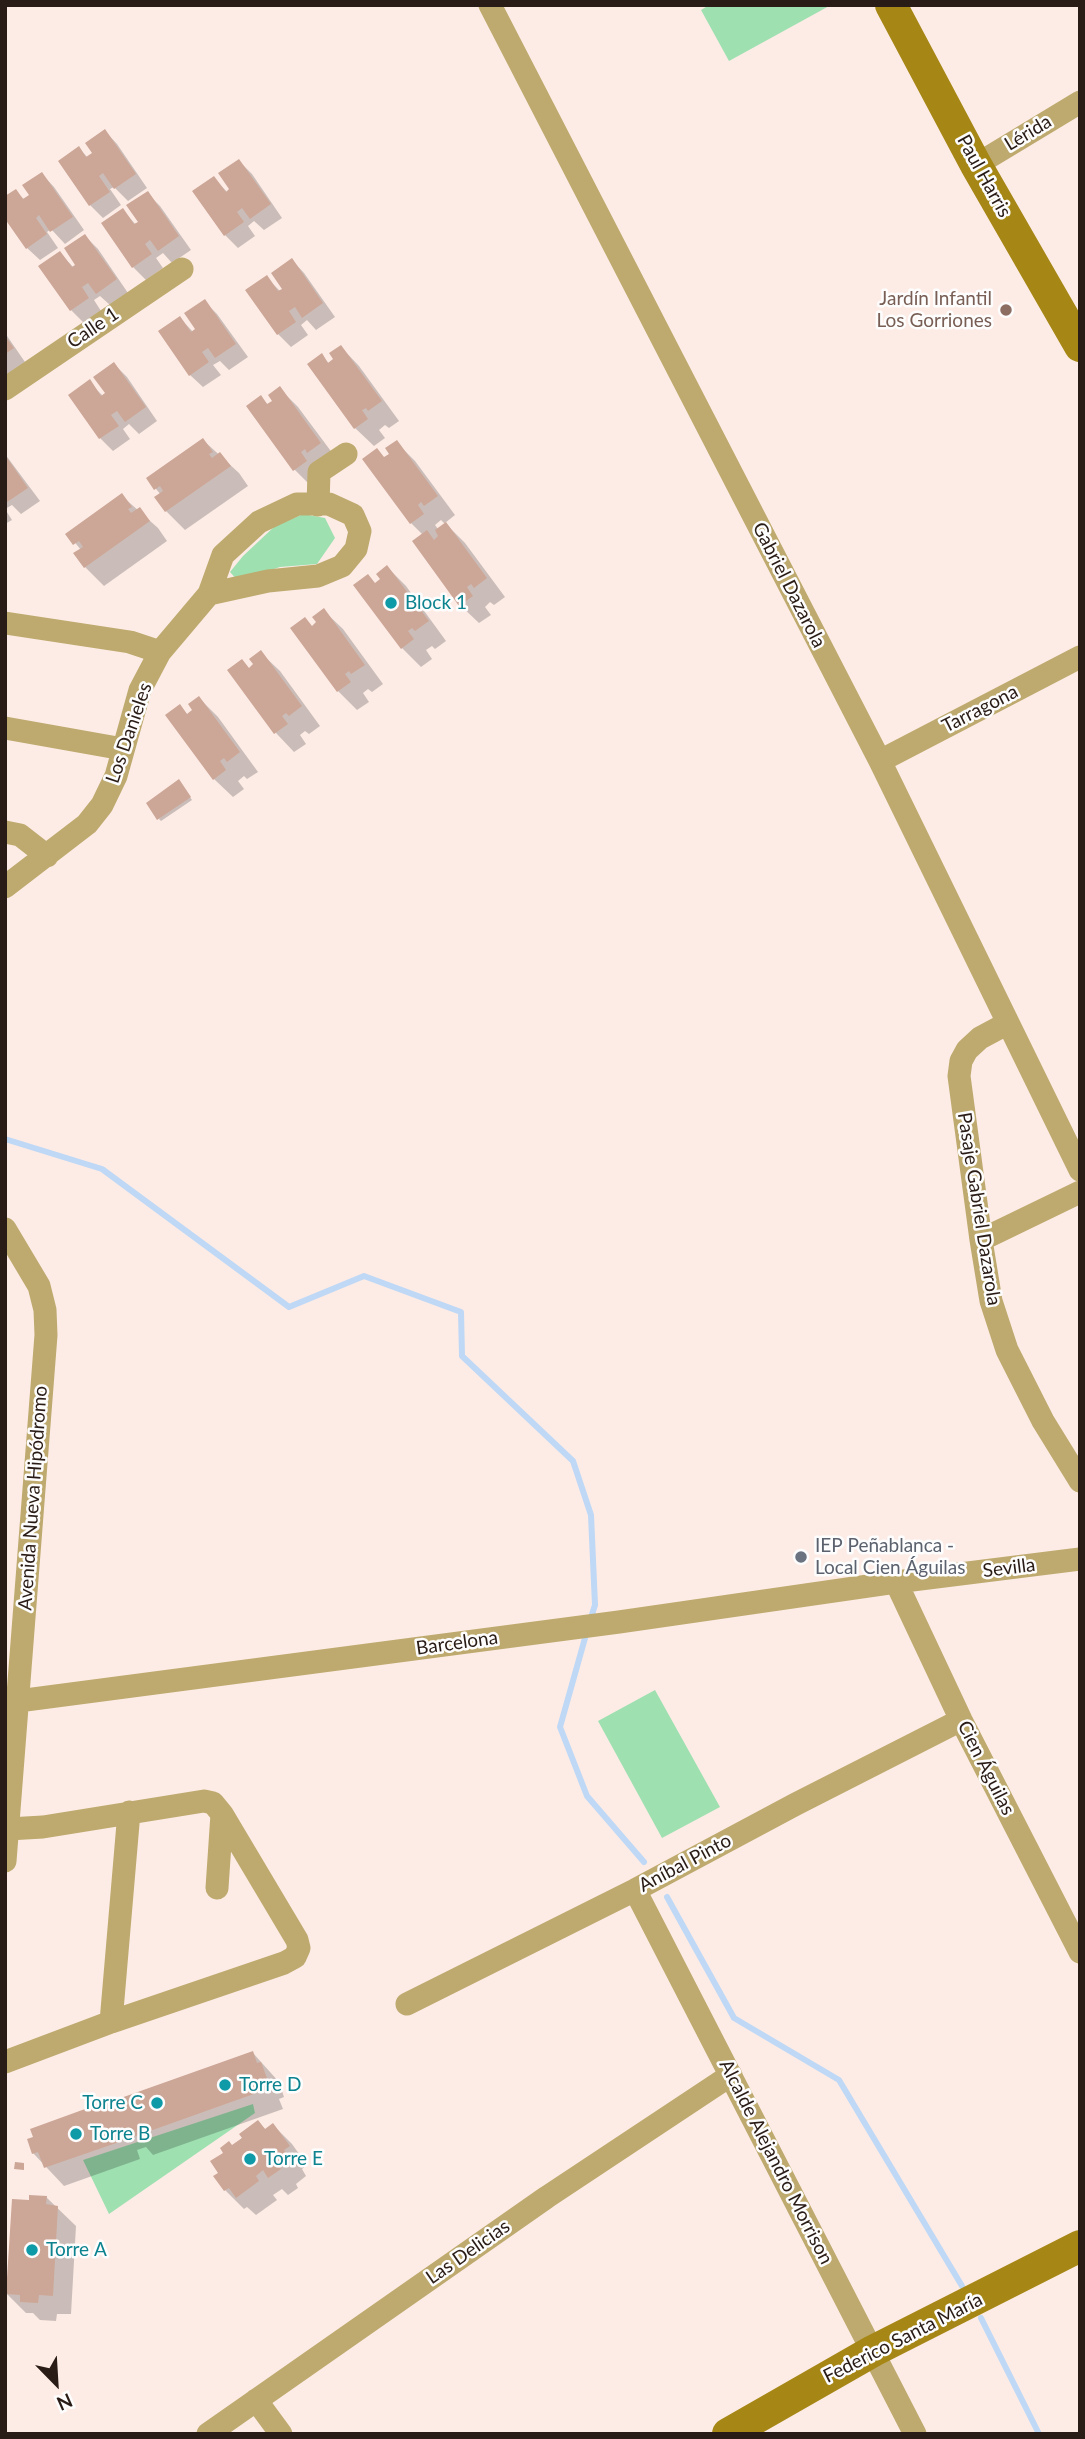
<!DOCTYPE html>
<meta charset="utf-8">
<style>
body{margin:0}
#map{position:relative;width:1085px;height:2439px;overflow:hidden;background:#fdece6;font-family:Lato,sans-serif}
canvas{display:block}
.frame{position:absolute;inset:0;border:7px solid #291b15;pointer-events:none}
.north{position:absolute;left:21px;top:2348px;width:70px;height:70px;-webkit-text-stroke:5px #fdfdfd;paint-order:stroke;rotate:156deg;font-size:19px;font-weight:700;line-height:28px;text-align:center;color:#291b15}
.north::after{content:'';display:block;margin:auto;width:24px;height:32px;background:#291b15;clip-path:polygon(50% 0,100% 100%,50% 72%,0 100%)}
</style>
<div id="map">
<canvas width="1085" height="2439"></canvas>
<div class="frame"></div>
<div class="north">N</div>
</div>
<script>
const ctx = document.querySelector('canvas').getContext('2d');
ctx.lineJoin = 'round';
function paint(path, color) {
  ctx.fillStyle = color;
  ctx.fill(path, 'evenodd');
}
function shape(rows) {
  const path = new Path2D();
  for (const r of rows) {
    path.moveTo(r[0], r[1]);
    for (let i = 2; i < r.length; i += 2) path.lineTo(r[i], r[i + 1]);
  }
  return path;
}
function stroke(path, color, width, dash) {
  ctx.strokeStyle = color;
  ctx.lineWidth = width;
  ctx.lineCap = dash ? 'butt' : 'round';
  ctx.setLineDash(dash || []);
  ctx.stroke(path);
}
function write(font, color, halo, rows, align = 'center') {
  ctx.font = font + ' Lato,sans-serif';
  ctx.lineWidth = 5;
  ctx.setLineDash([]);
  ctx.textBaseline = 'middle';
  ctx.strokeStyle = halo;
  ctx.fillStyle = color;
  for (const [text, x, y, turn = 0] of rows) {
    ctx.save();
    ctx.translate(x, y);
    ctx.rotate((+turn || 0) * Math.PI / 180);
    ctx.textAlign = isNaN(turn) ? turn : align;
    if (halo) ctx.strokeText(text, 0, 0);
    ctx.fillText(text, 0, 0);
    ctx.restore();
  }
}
paint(shape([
 [709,5,831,5,729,61,701,10],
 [303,514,325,518,335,538,317,564,280,567,238,581,230,572,243,556,275,526],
 [655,1690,720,1807,662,1838,598,1721],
 [253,2104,255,2113,109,2214,83,2160]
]), '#9fe0b1');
paint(shape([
 [105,131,117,144,147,188,128,201,114,187,110,189,121,205,103,218,90,205,79,148,88,158,94,154],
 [239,161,252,174,282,218,264,230,254,221,248,226,255,236,238,248,225,235,214,178,228,193],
 [42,174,54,187,84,230,65,244,51,229,47,232,58,248,40,260,27,248,15,191,25,200,31,196],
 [147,193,160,206,191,250,172,263,163,253,156,258,163,268,146,280,133,267,103,224,123,210,136,225,140,222],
 [85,236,98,249,128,293,110,305,100,296,94,300,101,311,84,323,71,310,60,253,74,268],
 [292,260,304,273,335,317,316,330,307,320,301,325,308,335,291,347,278,334,267,278,281,292,284,289],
 [204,301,217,314,248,357,229,370,220,361,213,365,221,375,203,387,190,375,180,318,194,333,197,330],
 [5,333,25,362,7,375,5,373],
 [341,347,359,366,399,421,389,428,385,425,379,430,385,438,374,446,355,428,321,356,330,364,336,359],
 [114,364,127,377,157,421,139,434,129,424,123,429,130,439,113,451,100,438,70,395,89,382,103,396,107,393],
 [280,389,298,407,339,462,313,488,294,469,261,397,269,406,275,401],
 [203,440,239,473,248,486,185,530,166,511,161,495,148,479],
 [396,442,415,461,455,515,445,523,465,543,505,597,494,605,490,602,485,607,491,615,479,623,460,605,423,535,411,523,385,459,391,454],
 [441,520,445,524,438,529,435,525],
 [5,454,40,501,21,514,12,505,5,509,12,520,5,524],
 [122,496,158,528,167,541,104,586,85,567,81,550,68,534],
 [387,567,406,586,446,641,435,649,432,646,426,650,432,659,421,667,402,648,376,584,382,580],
 [324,611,343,629,383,684,372,692,368,689,363,693,369,702,357,710,338,691,292,628,313,627],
 [261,653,280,671,320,726,309,734,305,731,300,735,306,744,294,752,276,733,230,670,250,669],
 [199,698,218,717,258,772,247,779,244,776,238,781,244,789,233,797,214,779,180,707,188,715,194,710],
 [181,784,192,800,161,821,159,819],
 [253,2053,279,2082,284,2097,279,2099,283,2109,153,2155,146,2147,137,2150,140,2159,64,2186,33,2153,107,2104,114,2111],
 [258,2122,266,2130,273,2125,292,2144,307,2165,302,2169,306,2176,296,2184,298,2188,288,2195,282,2189,273,2195,277,2200,256,2215,247,2207,244,2209,225,2190,233,2147],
 [46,2197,76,2226,71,2314,57,2314,56,2321,40,2320,33,2313,26,2313,7,2294,31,2202]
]), '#0003');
stroke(shape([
 [5,1139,102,1169,289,1307,364,1276,461,1312,462,1356,573,1461,591,1515,595,1605,590,1621],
 [587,1631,560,1727,587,1796,644,1862],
 [667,1897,734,2018,839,2080,962,2286],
 [981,2318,1039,2434]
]), '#bfd8f5', 6);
paint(shape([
 [105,129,136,174,114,189,103,173,99,176,110,192,89,206,58,161,79,146,86,157,92,153,85,143],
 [239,159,271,204,250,219,242,208,237,212,244,222,224,236,192,191,214,176,226,192,229,189,218,173],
 [42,172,73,217,50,232,39,215,36,218,47,234,26,249,5,219,5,196,16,189,23,199,29,195,22,185],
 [148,191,179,236,158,251,150,240,145,244,152,254,132,268,101,223,123,208,134,224,138,222,126,205],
 [85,234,117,279,96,294,88,283,82,287,89,298,70,311,38,266,60,251,72,267,75,265,64,248],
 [292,258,323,303,302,318,295,307,289,311,296,322,277,335,245,290,267,275,278,291,282,289,271,273],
 [205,299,236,344,215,358,208,348,202,352,209,362,189,376,158,331,180,316,191,332,195,329,184,313],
 [5,336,14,348,5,354],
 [341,345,382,401,368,411,366,408,362,410,368,419,354,429,307,364,322,353,328,363,333,359,329,353],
 [114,362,146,407,125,422,117,411,111,415,119,426,99,439,68,395,90,379,101,396,105,393,93,377],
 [280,386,321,443,307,453,305,449,301,452,307,461,293,471,246,406,261,395,267,404,272,401,268,395],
 [203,438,213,452,209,454,212,458,220,452,231,466,165,512,154,497,163,491,160,486,154,490,146,478],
 [397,440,438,496,424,506,421,502,418,505,424,514,410,524,362,459,377,448,384,457,389,454,385,448],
 [5,455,28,488,7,502,5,500],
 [122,493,132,507,128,509,131,513,140,507,150,521,84,568,73,553,83,547,79,541,73,545,65,534],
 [446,522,487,578,474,588,471,584,467,587,473,596,459,606,412,541,427,530,434,540,438,536,435,530],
 [387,565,429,621,415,631,412,628,408,631,414,639,401,649,353,585,368,574,375,583,380,579,376,574],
 [324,608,365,665,351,674,349,671,345,674,351,682,337,692,290,628,305,617,312,626,316,622,312,617],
 [261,650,302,706,289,716,286,713,282,716,288,724,274,734,227,670,242,659,249,668,253,664,249,659],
 [199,696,240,752,227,762,224,758,220,761,226,770,213,780,165,715,180,704,187,714,192,710,188,704],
 [179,779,191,797,157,820,146,803],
 [253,2051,257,2063,261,2062,267,2078,262,2080,265,2090,133,2137,129,2128,123,2130,119,2131,122,2141,44,2168,38,2152,32,2154,27,2139,33,2137,30,2129,107,2101,110,2110,116,2108,121,2107,118,2099],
 [258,2120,265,2129,273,2123,290,2146,284,2150,289,2157,278,2165,281,2169,268,2178,263,2170,256,2176,259,2181,236,2198,229,2188,224,2191,213,2176,218,2173,210,2161,223,2153,220,2148,229,2141,232,2145,242,2138,239,2134],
 [15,2162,24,2163,24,2170,14,2169],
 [29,2195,47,2196,46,2204,58,2206,53,2296,39,2295,38,2303,20,2302,20,2295,6,2294,12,2199,29,2200]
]), '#cca696');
stroke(shape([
 [490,5,880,761,1080,1170],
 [976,165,1080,102],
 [5,389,182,269],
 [318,505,319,472,346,454],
 [5,623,130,642,160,652],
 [5,728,123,749],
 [880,761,1080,657],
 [5,832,20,835,47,856],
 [5,887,87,824,102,805,116,776,140,690,160,652,209,594,223,555,259,522,297,504,329,504,353,515,360,531,356,549,342,566,318,576,268,581,209,594],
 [1008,1023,980,1038,967,1050,961,1061,959,1076,981,1240,991,1301,1007,1350,1043,1421,1080,1481],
 [5,1229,39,1286,45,1310,46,1335,5,1861],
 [981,1240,1080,1192],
 [896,1582,961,1720,1080,1952],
 [18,1701,619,1622,896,1582,1080,1559],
 [217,1888,222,1814],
 [635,1890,915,2434],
 [407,2004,635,1890,796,1804,961,1720],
 [111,2022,129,1812],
 [5,2062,111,2022,284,1963,295,1957,299,1948,297,1940,222,1814,213,1803,204,1801,43,1827,8,1829],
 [256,2400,281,2434],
 [208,2434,547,2197,731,2075]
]), '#beaa6e', 23);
stroke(shape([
 [891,5,976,165,1080,346],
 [728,2434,873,2351,1080,2246]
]), '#a68716', 32);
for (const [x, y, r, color] of [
 [1006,310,7,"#8d6e63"],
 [391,603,7,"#0f9aa8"],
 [801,1557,7,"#6b7280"],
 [225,2085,7,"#0f9aa8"],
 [157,2103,7,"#0f9aa8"],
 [76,2134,7,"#0f9aa8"],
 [250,2159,7,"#0f9aa8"],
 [32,2250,7,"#0f9aa8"]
]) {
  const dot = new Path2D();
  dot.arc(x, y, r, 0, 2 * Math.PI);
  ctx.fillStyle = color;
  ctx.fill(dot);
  stroke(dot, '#fdfdfd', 2.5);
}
write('19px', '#291b15', '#fdfdfd', [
 ["Lérida",1028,133,-31],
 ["Paul Harris",984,176,61],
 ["Calle 1",93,328,-34],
 ["Gabriel Dazarola",789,585,63],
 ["Tarragona",980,709,-27],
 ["Los Danieles",129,733,-71],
 ["Pasaje Gabriel Dazarola",979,1209,81],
 ["Avenida Nueva Hipódromo",33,1498,-86],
 ["Sevilla",1009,1568,-7],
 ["Barcelona",457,1643,-8],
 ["Cien Águilas",986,1768,63],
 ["Aníbal Pinto",685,1863,-28],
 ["Alcalde Alejandro Morrison",776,2162,63],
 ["Las Delicias",468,2252,-35],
 ["Federico Santa María",903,2338,-27]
]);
write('19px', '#785e54', '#fdfdfd', [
 ["Jardín Infantil",992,299],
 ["Los Gorriones",992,321]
], 'right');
write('19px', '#0d838f', '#fdfdfd', [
 ["Block 1",405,603],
 ["Torre D",239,2085],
 ["Torre C",143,2103,"right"],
 ["Torre B",90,2134],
 ["Torre E",264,2159],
 ["Torre A",46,2250]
], 'left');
write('19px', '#5b616d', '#fdfdfd', [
 ["IEP Peñablanca -",815,1546],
 ["Local Cien Águilas",815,1568]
], 'left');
</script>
